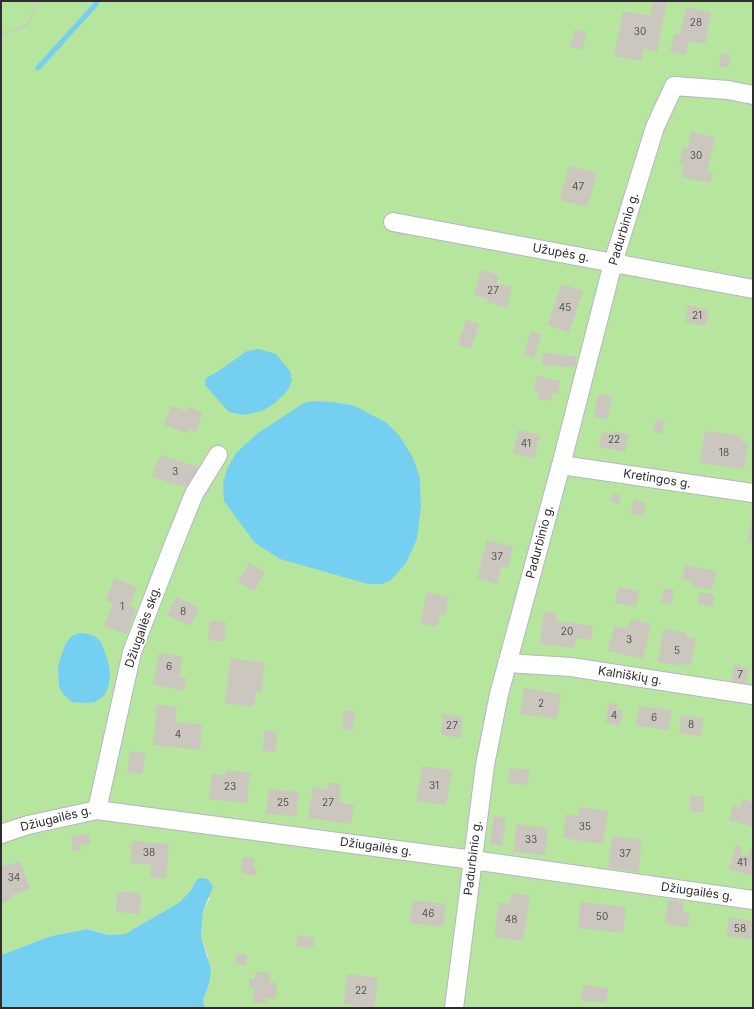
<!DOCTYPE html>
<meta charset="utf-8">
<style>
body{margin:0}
#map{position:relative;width:754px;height:1009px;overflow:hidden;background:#efe9e1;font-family:Inter,sans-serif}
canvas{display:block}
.frame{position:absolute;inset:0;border:2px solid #2e2e2e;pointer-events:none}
</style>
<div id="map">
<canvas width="754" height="1009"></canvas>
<div class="frame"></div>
</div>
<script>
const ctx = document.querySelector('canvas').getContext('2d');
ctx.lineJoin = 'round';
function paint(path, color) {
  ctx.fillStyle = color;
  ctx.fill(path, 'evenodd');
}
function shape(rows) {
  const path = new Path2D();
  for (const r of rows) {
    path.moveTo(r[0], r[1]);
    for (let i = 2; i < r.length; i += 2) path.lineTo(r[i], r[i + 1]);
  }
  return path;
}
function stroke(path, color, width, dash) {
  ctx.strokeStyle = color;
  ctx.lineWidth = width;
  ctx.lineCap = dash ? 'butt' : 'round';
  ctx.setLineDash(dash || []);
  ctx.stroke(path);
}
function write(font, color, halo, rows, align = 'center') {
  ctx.font = font + ' Inter,sans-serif';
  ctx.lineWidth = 4;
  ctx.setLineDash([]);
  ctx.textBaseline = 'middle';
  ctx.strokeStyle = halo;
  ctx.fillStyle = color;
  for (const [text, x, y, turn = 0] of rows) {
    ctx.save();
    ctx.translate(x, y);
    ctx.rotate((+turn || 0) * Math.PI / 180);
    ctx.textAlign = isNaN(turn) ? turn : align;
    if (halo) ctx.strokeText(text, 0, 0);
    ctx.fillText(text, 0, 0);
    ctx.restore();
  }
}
paint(shape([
 [1,1,753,1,753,1008,205,1008,203,1000,209,984,208,956,201,937,203,911,210,898,197,879,191,890,180,902,125,934,108,935,87,929,51,936,1,955],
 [315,401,333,402,353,405,420,478,421,507,417,539]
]), '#b6e59e');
paint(shape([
 [259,349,276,354,290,371,292,380,288,390,275,403,262,411,244,415,229,412,205,385,206,378,220,370,247,351],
 [315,401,333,402,353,405,387,423,399,435,413,458,420,478,421,507,417,539,406,563,391,580,382,584,368,584,280,559,255,543,224,501,223,484,227,469,236,453,258,433,304,403],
 [79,633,88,634,96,637,101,642,108,661,110,674,109,685,104,696,95,702,84,703,72,702,63,694,59,686,58,666,62,653,66,643,72,636],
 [201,878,208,879,213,887,203,911,201,937,211,969,209,984,203,1000,205,1008,1,1008,1,955,51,936,87,929,108,935,125,934,180,902,191,890,197,879]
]), '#75cff0');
stroke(shape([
 [38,68,96,4,97,1]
]), '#75cff0', 5);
paint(shape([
 [653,1,667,1,657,52,644,49,641,61,614,56,623,11,650,16],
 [686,7,711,12,705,44,689,41,686,55,670,51,674,34,680,35],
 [575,29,587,32,582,50,570,47],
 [721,53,731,55,728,68,719,66],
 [691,132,715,137,707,172,713,173,710,183,681,177,684,164,679,163,683,148,688,149],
 [569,166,597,173,587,207,560,200],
 [392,224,409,228,407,236,390,232],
 [481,270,499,275,497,283,512,287,507,308,487,302,488,299,474,295],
 [561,284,583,291,569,332,548,325],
 [688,305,709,310,706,326,685,322],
 [466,320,479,324,471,349,458,345],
 [531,331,541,335,534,358,524,355],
 [543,353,576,356,575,367,542,365],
 [537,376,560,381,558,394,552,393,551,401,537,399,539,391,534,390],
 [598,394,612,396,608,419,594,417],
 [171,406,187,411,188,407,202,412,196,432,188,429,187,433,164,425],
 [656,419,665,421,662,434,653,432],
 [519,429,540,435,534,459,513,453],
 [613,431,629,434,625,452,599,447,602,432,613,434],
 [705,431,741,436,741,441,748,443,744,469,700,463],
 [160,455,198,467,191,489,152,477],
 [612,494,621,495,620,504,611,502],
 [634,500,646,503,643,516,631,513],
 [752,518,753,518,753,543,748,542],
 [487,540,513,547,508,568,502,566,497,584,477,578],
 [249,563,265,572,254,591,238,582],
 [685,565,716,571,712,590,692,586,692,581,682,579],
 [114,578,137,587,130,606,136,608,127,634,104,626,113,603,106,600],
 [618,587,639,591,636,607,615,603],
 [664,588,674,590,671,604,661,602],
 [427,592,449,597,445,614,441,613,437,627,420,623],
 [700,592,715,595,712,607,698,604],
 [176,597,199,608,190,626,167,615],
 [544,611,557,613,556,621,593,626,591,640,576,638,574,648,540,644],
 [631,619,651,624,643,659,608,651,614,626,628,629],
 [210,621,226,622,224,642,208,640],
 [663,629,687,633,686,637,696,639,691,665,682,664,682,666,658,662],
 [159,653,183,657,179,677,186,678,184,691,153,684],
 [231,658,265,663,261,693,256,692,253,707,225,703],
 [734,665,749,668,746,685,731,682],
 [524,688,561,694,557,719,520,714],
 [609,703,618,704,617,709,623,710,620,726,605,723],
 [157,705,177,707,175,722,202,725,200,750,153,745],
 [639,706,671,710,669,730,636,726],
 [344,710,355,711,353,730,342,729],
 [443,714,463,717,461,738,441,735],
 [681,715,703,718,701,736,679,733],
 [264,730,277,732,276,752,263,751],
 [130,751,146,753,142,774,127,772],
 [422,766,452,770,446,805,417,801],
 [510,768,529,770,528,785,508,783],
 [226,770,250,773,247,803,209,799,212,774,226,775],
 [329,782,341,784,339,802,354,805,351,824,308,818,313,787,328,790],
 [269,789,299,792,296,817,266,813],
 [691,795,704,797,703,812,690,811],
 [742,799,753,802,753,827,729,820,733,806,740,807],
 [579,807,608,811,603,844,563,838,566,814,578,816],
 [494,816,506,818,502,846,490,844],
 [517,824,548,828,545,855,513,852],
 [89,834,90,844,80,845,81,850,73,851,71,836],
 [612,836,642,840,638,872,608,868],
 [132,841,169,844,166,878,150,877,151,864,130,863],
 [736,845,742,847,740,854,748,856,750,849,753,850,753,876,729,869],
 [243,857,255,859,253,868,257,868,256,876,241,873],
 [1,861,3,867,20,861,30,889,11,896,12,899,1,903],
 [117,892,141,893,140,914,116,912],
 [511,893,530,895,523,941,494,937,499,902,510,904],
 [413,900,446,904,443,927,409,923],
 [668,900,684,902,683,912,690,913,688,927,665,924],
 [581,902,626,907,623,933,578,928],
 [729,917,753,921,753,940,727,936],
 [298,935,315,938,313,948,296,946],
 [236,954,247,955,246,966,235,964],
 [255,972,270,973,269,982,277,983,276,999,266,998,265,1004,253,1002,254,987,249,987,249,979,255,979],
 [347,974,378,978,374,1008,358,1008,358,1006,344,1004],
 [583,985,608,988,606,1003,581,1000]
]), '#cbc7bf');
const street = shape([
 [393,222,753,289],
 [561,465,753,493],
 [507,663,571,667,753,695],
 [97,810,132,652,173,546,194,494,218,455],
 [1,834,28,825,97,810,473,860,753,900],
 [454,1008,485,765,499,694,561,465,613,263,655,127,674,86,728,90,753,95]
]);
stroke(street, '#b4b7c1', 20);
stroke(shape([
 [1,33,14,31,28,24,35,7,34,1]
]), '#c9c9c9', 2.5, [3, 2]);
stroke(street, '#fff', 18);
write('10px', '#555452', null, [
 ["28",696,23],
 ["30",640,32],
 ["30",696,156],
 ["47",578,187],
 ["27",493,291],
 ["45",565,308],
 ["21",697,316],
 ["22",614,440],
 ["41",526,444],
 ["18",724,453],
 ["3",175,472],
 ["37",497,557],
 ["1",122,607],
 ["8",183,612],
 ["20",567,632],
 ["3",629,640],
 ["5",677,651],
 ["6",169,667],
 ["7",740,675],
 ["2",541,704],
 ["4",614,716],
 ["6",654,718],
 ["8",691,725],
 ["27",452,726],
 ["4",178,735],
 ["31",434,786],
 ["23",230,787],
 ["25",283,803],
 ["27",328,803],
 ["35",585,827],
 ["33",531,840],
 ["38",149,853],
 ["37",625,854],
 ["41",742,863],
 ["34",14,878],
 ["46",428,914],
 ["50",602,917],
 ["48",511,920],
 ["58",740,929],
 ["22",361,991]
]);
write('12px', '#2e2e2e', '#fff', [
 ["Padurbinio g.",624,229,-73],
 ["Užupės g.",561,253,10],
 ["Kretingos g.",657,479,9],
 ["Padurbinio g.",540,542,-75],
 ["Džiugailės skg.",143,627,-71],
 ["Kalniškių g.",630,676,9],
 ["Džiugailės g.",56,819,-14],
 ["Džiugailės g.",376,847,8],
 ["Padurbinio g.",473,858,-83],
 ["Džiugailės g.",697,892,8]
]);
</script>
